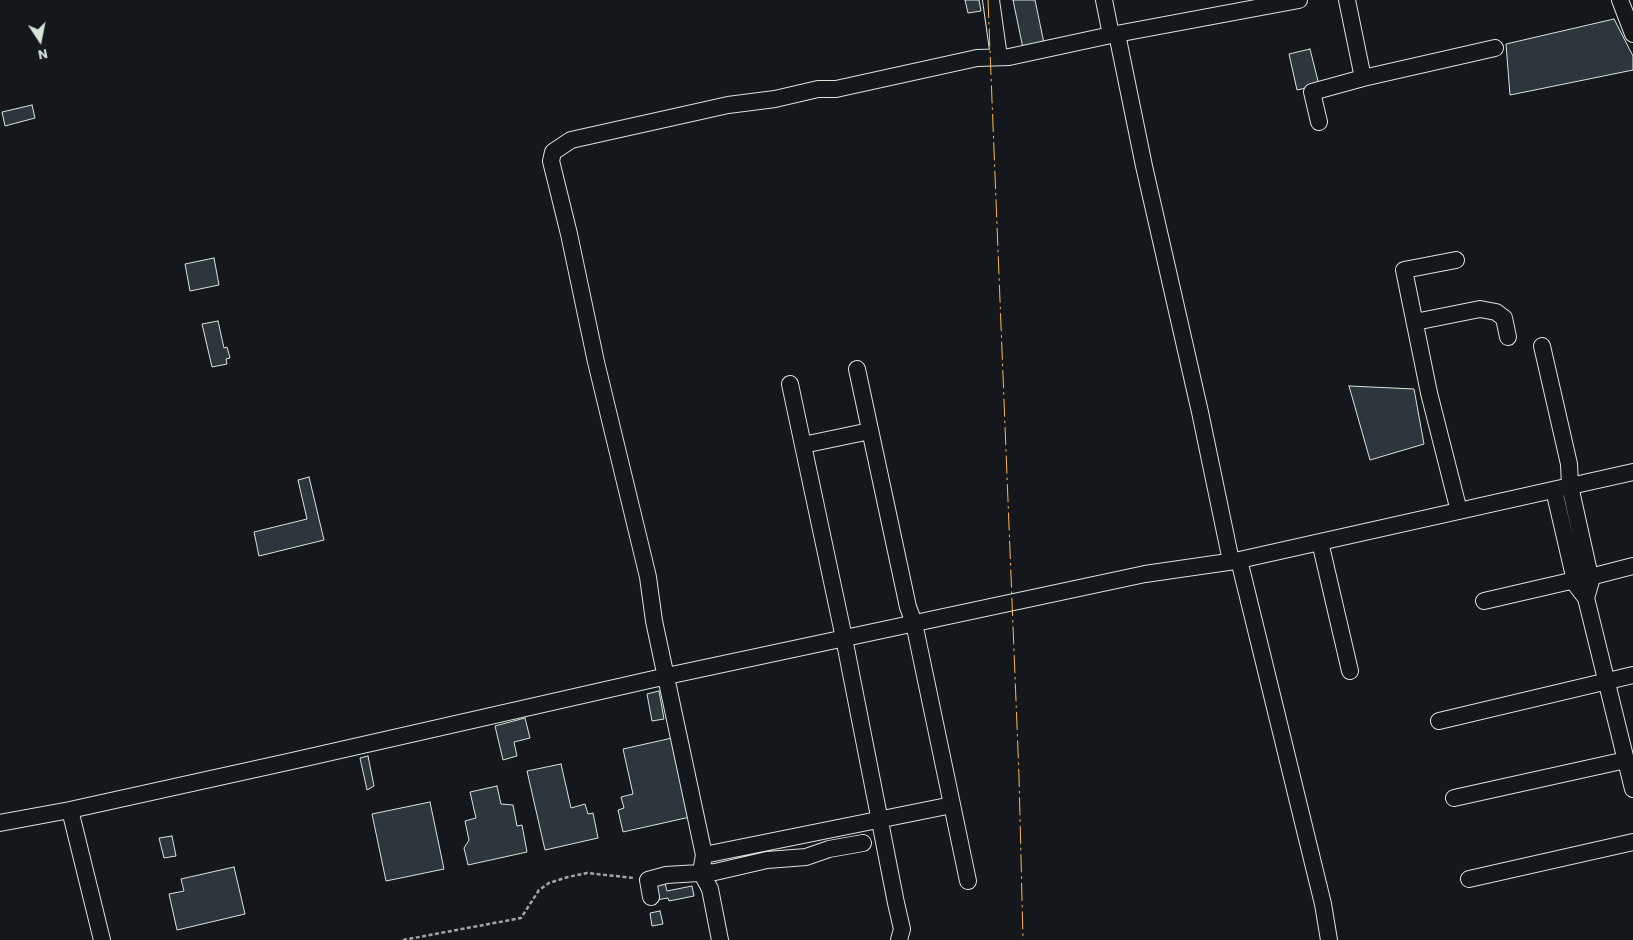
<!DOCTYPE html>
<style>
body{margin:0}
#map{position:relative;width:1633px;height:940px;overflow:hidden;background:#14181c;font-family:Barlow,sans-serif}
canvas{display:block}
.north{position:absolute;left:15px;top:15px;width:50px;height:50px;-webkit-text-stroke:4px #14181c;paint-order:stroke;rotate:169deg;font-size:14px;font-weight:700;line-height:20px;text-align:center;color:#d8e6dc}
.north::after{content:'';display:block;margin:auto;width:18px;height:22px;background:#d8e6dc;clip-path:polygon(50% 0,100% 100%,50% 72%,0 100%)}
</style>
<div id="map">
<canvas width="1633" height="940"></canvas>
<div class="north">N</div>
</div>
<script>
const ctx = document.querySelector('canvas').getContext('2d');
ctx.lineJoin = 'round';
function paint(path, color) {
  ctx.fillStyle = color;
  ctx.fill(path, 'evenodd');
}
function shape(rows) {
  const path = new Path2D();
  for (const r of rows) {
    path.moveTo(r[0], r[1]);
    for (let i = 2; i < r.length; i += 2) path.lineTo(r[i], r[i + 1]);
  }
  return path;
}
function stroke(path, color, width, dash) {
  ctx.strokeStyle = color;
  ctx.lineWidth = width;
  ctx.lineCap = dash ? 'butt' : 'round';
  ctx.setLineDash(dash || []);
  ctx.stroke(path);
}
const building = shape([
 [965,0,979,0,981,11,968,13,965,0],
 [1013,0,1035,0,1045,48,1024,53,1013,0],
 [1614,19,1633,56,1633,70,1510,95,1506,44,1614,19],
 [1310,49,1319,85,1297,90,1289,54,1310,49],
 [32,105,35,118,5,126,2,112,32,105],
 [214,258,219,285,190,291,185,264,214,258],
 [218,321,224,348,227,347,230,358,226,359,227,364,212,367,202,324,218,321],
 [1349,386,1414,389,1424,444,1370,460,1349,386],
 [309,477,324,540,259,556,254,532,307,519,298,480,309,477],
 [659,691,664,719,652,721,647,694,659,691],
 [525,718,530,738,514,742,517,756,503,760,495,726,525,718],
 [672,738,690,817,623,832,618,810,624,808,621,797,633,794,623,749,672,738],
 [368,756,374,786,367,790,360,758,368,756],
 [561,764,571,808,585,804,588,814,593,813,598,838,545,850,527,771,561,764],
 [497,786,501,804,513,805,517,826,522,825,527,852,468,865,464,848,469,840,465,821,476,818,470,792,497,786],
 [430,802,444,869,386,881,372,814,430,802],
 [172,836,176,856,164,858,159,838,172,836],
 [234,867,245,914,177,930,169,894,184,891,181,879,234,867],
 [665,883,667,891,692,886,694,896,669,901,668,898,656,900,653,885,665,883],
 [660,911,663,924,652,926,650,913,660,911]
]);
paint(building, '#2c363c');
stroke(building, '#d8e6dc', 1);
const minor = shape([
 [991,0,999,57],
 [1104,0,1111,35],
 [1347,0,1363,78,1495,48],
 [1620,0,1633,34],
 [1117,34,1144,166,1200,412,1231,561],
 [1319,122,1312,92,1363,78],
 [1456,260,1404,270,1429,393,1459,511],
 [1415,322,1480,309,1496,312,1504,318,1508,337],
 [1542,346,1569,464,1570,486,1591,581,1586,598],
 [857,369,908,607,914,623,968,881],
 [790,384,844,638,896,903,902,929,899,940],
 [803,445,870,431],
 [1554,490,1576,585,1586,598,1633,789],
 [1320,542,1350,671],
 [1239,560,1323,904,1329,940],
 [1590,577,1633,566],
 [1484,601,1575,580],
 [1439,721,1633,675],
 [1454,798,1626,760],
 [70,810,102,940],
 [0,823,70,810,292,761,667,676,1145,574,1235,561,1633,472],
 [704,855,952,805],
 [1469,879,1633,842],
 [651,897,648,880,666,875,715,872,767,860,806,857,829,849,863,843],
 [720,940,710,889,701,872,704,855,654,621,648,577,596,362,569,234,551,161,553,152,571,140,728,105,775,99,818,89,836,89,977,58,1009,57,1111,35,1299,0]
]);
stroke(minor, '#d8e6dc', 18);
stroke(shape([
 [403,940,521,918,539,890,549,883,568,877,587,873,634,878]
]), '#9da8a2', 2.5, [4, 2.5]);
stroke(minor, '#14181c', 16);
stroke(shape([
 [988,0,1019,776,1023,940]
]), '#ffb74d', 1, [18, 4, 2.5, 4]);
</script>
